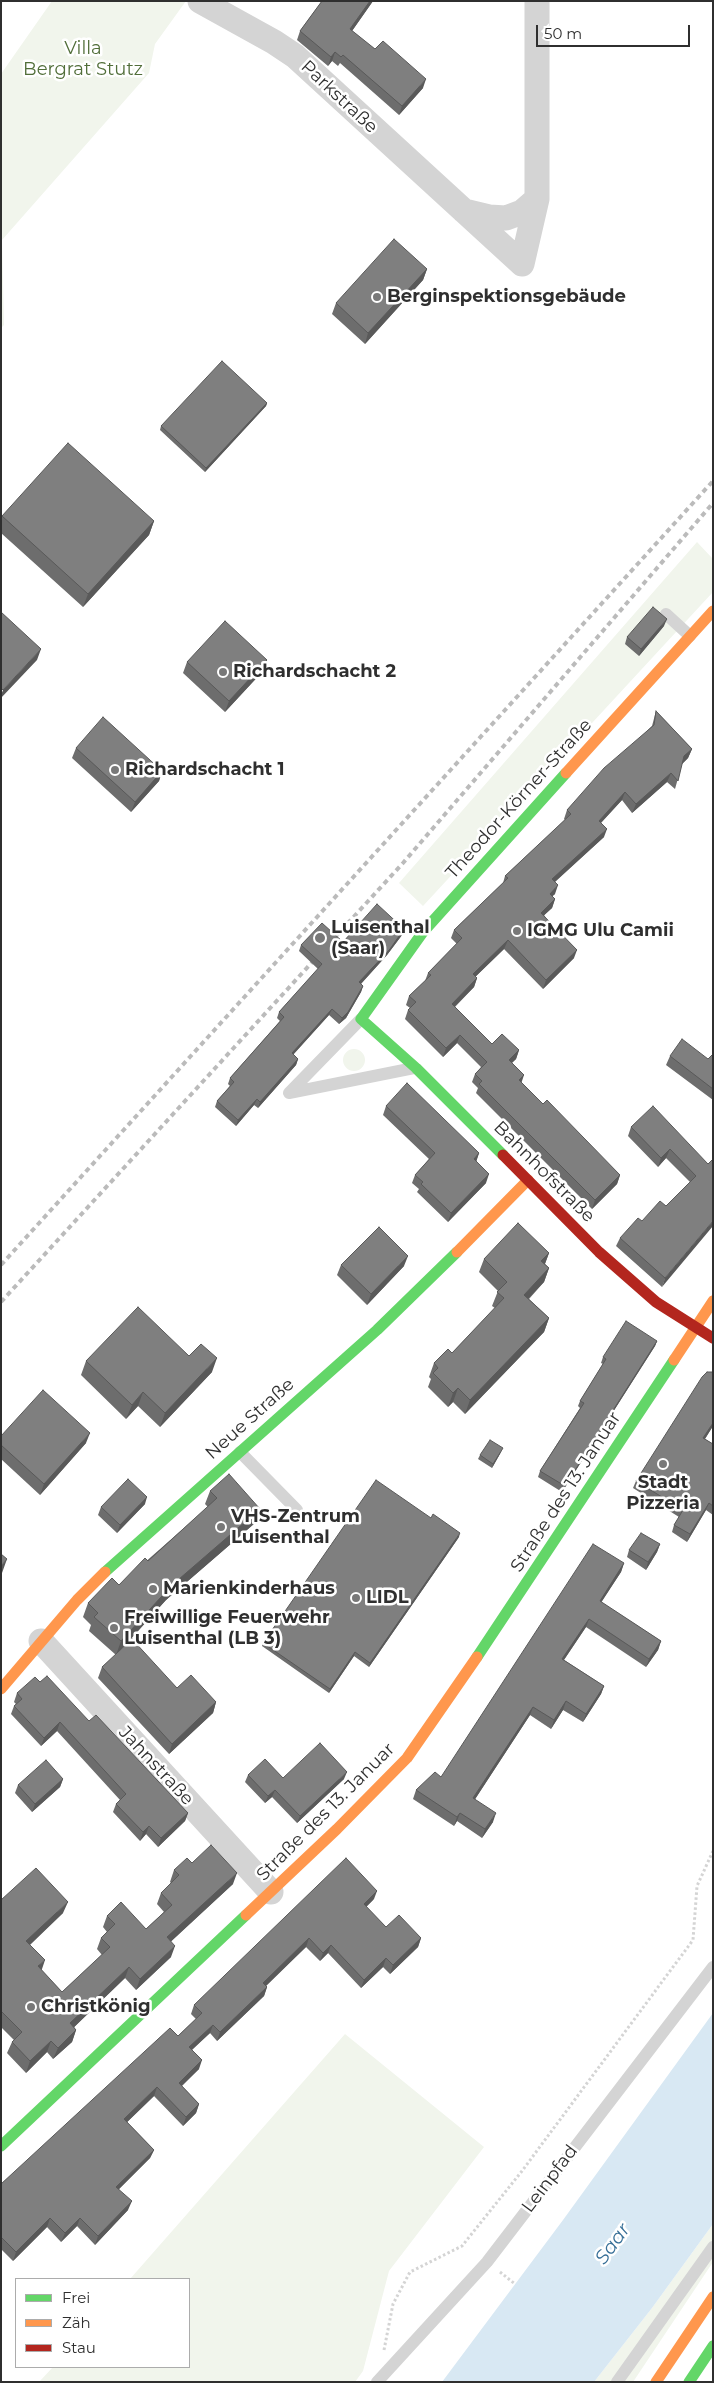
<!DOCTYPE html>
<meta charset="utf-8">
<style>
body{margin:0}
#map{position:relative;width:714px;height:2383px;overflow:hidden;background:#fff;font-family:Montserrat,sans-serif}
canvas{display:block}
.frame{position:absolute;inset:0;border:2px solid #2f2f2f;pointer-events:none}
.legend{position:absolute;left:15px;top:2278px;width:175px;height:90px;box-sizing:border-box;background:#fff;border:1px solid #acacac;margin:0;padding:6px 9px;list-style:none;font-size:15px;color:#2f2f2f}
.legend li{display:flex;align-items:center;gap:10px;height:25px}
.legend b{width:25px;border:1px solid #acacac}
.scale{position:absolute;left:536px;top:25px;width:154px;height:22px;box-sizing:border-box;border:2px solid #2f2f2f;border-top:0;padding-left:6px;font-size:15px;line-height:18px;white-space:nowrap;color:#2f2f2f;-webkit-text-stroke:4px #fff;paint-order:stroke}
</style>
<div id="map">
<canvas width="714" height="2383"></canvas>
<div class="frame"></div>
<ul class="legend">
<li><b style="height:6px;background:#63d668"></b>Frei</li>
<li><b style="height:6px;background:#ff974d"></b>Zäh</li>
<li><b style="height:6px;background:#b3261e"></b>Stau</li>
</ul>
<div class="scale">50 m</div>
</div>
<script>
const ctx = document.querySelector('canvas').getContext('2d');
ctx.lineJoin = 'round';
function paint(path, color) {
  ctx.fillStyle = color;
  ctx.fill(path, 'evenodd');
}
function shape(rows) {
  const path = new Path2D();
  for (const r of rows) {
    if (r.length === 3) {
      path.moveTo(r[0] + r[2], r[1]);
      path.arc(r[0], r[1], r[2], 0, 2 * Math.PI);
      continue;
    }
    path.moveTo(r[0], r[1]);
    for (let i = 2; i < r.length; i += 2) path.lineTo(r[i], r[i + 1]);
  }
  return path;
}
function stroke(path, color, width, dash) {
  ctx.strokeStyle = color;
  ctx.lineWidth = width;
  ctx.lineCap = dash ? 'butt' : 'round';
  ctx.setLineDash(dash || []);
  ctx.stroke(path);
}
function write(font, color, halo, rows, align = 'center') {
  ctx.font = font + ' Montserrat,sans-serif';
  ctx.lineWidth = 5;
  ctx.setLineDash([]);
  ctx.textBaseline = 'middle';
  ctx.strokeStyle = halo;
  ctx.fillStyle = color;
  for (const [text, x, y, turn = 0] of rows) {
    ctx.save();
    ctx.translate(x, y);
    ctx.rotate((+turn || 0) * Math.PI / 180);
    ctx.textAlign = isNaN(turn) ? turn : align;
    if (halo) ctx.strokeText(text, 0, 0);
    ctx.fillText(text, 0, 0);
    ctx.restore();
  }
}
paint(shape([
 [52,1,186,1,155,44,149,73,2,240,4,325,1,328,1,74],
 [697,542,713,559,713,592,423,906,399,883],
 [354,1060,11],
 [345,2034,484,2147,389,2271,363,2371,355,2382,39,2382,53,2367,189,2367,189,2279,130,2279],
 [713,2224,713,2262,633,2382,594,2382,652,2308]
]), '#f1f5ec');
paint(shape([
 [713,2013,713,2224,652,2308,594,2382,442,2382,563,2220]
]), '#d8e8f3');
stroke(shape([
 [500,2272,515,2284],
 [384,2350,393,2304,410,2272,462,2246,522,2171,693,1940,697,1886,713,1851]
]), '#d4d4d4', 3, [2.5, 2.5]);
stroke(shape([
 [666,614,690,636],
 [289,1093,414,1068],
 [289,1093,361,1019],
 [240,1452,297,1510],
 [377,2382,487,2262,713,1967],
 [617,2382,713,2247]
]), '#d4d4d4', 12);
stroke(shape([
 [200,1,274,42,295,56,522,264,537,199,537,1],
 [464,211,489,217,506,218,522,212,537,199],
 [41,1641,271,1892]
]), '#d4d4d4', 25);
stroke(shape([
 [503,1155,416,1068,361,1019,423,932,566,773],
 [105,1572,377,1330,457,1252],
 [477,1657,674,1360],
 [1,2146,246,1915],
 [689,2382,713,2346]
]), '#63d668', 11);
stroke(shape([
 [566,773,713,611],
 [457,1252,528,1180],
 [674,1360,713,1301],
 [1,1689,77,1600,105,1572],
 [246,1915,337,1829,407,1758,477,1657],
 [656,2382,713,2297]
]), '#ff974d', 11);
stroke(shape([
 [503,1155,599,1252,656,1302,713,1338]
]), '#b3261e', 11);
stroke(shape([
 [1,1265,713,481],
 [1,1302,403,863,713,503]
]), '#bbb', 4, [5, 4]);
paint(shape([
 [322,1,373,1,352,31,423,88,399,115,340,63,338,66,332,61,328,66,297,40,300,31],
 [427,269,423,280,365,344,332,314,336,303],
 [267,403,266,406,205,472,160,430,161,426],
 [2,516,154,521,149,535,83,607,1,533,1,518],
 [664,626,639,656,625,644,627,637],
 [267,660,263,671,225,712,183,673,187,662],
 [656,711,692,749,688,758,682,764,675,789,667,782,632,813,622,800,601,823,604,837,555,882,555,894,552,896,555,899,552,908,544,915,574,958,543,989,504,949,475,977,477,978,474,987,455,1007,492,1044,519,1050,516,1059,512,1063,521,1083,543,1104,620,1175,617,1184,592,1209,476,1093,478,1088,472,1082,475,1074,481,1067,457,1043,443,1057,405,1019,408,1010,410,1008,406,1005,409,996,425,981,428,973,457,944,451,938,454,930,503,883,505,876,565,820,564,819,567,810,652,726],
 [76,748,162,771,159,781,131,812,72,758],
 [402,935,387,955,361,984,363,986,361,992,346,1018,339,1024,329,1015,293,1055,298,1059,296,1065,258,1108,254,1105,236,1126,215,1107,217,1101,230,1086,228,1084,230,1078,280,1021,277,1018,279,1012,318,969,299,951,301,945,343,942],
 [713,1054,713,1100,666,1065,670,1056,708,1059],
 [386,1106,479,1153,476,1162,486,1183,448,1222,417,1192,419,1189,412,1183,415,1175,429,1159,383,1115],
 [631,1127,708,1164,662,1287,616,1246,620,1238,642,1221,666,1206,690,1182,666,1158,658,1167,628,1136],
 [549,1253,545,1264,549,1268,544,1282,529,1299,549,1318,544,1332,465,1414,453,1402,448,1407,428,1387,431,1379,429,1377,434,1363,452,1353,495,1308,492,1306,498,1291,479,1272,484,1259],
 [341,1265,404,1266,367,1305,337,1275],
 [657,1341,655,1346,562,1492,538,1477,540,1471,580,1408,578,1406,580,1401,603,1364,601,1363,603,1357],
 [189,1356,212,1372,160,1427,138,1406,126,1419,81,1375,86,1361],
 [713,1372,713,1426,705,1439,713,1444,713,1515,706,1510,687,1542,672,1532,674,1525,679,1517,633,1488,636,1481],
 [1,1436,86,1443,40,1495,1,1459],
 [501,1452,492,1468,478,1459,480,1455],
 [210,1491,255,1523,166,1600,121,1650,177,1688,216,1702,213,1713,169,1754,98,1678,102,1667,116,1655,89,1631,91,1625,83,1617,88,1603,119,1585,208,1507,205,1504],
 [145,1504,117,1533,98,1515,101,1507],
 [459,1537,369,1667,354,1656,329,1693,262,1646,263,1643],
 [660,1544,657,1552,646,1570,627,1557,629,1550],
 [624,1563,621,1572,601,1602,661,1641,658,1650,646,1667,586,1627,564,1660,604,1686,601,1694,583,1722,563,1710,551,1729,530,1715,475,1799,493,1822,482,1838,457,1821,454,1826,413,1799,416,1790,441,1777],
 [40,1682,89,1721,188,1813,185,1821,158,1847,146,1834,140,1841,113,1812,116,1804,120,1800,57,1731,41,1746,11,1714,14,1706,16,1704,14,1702,17,1693],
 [248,1775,283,1778,344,1779,297,1823,272,1797,265,1803,245,1782],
 [63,1779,60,1787,32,1812,15,1793,18,1785],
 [192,1863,233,1884,171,1941,171,1957,136,1990,125,1978,74,2027,76,2030,72,2042,53,2059,47,2052,26,2073,7,2053,12,2042,14,2040,1,2027,1,1900,63,1913,30,1945,41,1970,62,1992,102,1955,97,1949,101,1938,107,1932,103,1927,107,1916,146,1929,164,1912,157,1904,161,1893,171,1883,170,1882,174,1870],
 [374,1899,366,1907,386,1927,421,1938,418,1947,390,1974,383,1967,361,1988,328,1953,320,1961,306,1947,265,1986,267,1987,264,1996,217,2041,210,2033,192,2050,199,2069,182,2086,199,2104,196,2113,183,2126,154,2096,127,2122,154,2150,150,2158,119,2189,128,2210,95,2245,77,2226,61,2242,47,2227,13,2261,1,2249,1,2184,178,2036,196,2019,191,2014,194,2005]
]), '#6d6d6d');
paint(shape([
 [370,1,373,1,347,38,350,29],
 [335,52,332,61,328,66,331,57],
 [426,79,423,88,399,115,402,106],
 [427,269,423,280,365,344,368,333],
 [267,403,266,406,205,472,206,468],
 [154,521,149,535,83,607,88,594],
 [667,619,664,626,639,656,641,649],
 [41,649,37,660,1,698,1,695,3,690],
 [267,660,263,671,225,712,229,701],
 [692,749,688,758,681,765,684,756],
 [162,771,159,781,131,812,135,802],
 [671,773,667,782,632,813,636,804],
 [625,792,622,800,595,829,599,821],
 [607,829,604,837,549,887,552,879],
 [558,885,555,894,546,902,550,894],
 [555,899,552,908,538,921,541,913],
 [404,929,402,935,387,955,357,988,359,982],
 [508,940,504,949,470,982,473,974],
 [577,950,574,958,543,989,546,980],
 [477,978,474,987,449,1012,452,1004],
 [363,986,361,992,346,1018,339,1024,342,1018],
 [332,1009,329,1015,289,1059,292,1053],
 [460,1035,457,1043,443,1057,446,1048],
 [519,1050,516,1059,506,1068,509,1060],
 [298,1059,296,1065,258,1108,260,1102],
 [524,1075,521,1084,519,1080],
 [257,1099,254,1105,236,1126,238,1120],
 [670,1149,666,1158,658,1167,661,1158],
 [479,1153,476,1162,474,1159],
 [489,1174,486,1183,448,1222,451,1213],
 [620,1175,617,1184,592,1209,595,1200],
 [713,1221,713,1226,662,1287,665,1278],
 [549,1253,544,1266,541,1261],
 [408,1256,404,1266,367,1305,371,1294],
 [549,1268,544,1282,519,1308,524,1295],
 [549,1318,544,1332,465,1414,470,1400],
 [657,1341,655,1346,562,1492,565,1486],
 [217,1358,212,1372,160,1427,165,1413],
 [458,1388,453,1402,448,1407,453,1393],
 [143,1392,138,1406,126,1419,132,1405],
 [713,1423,713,1426,701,1445,703,1438],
 [90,1433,86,1443,40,1495,44,1484],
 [503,1448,501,1452,492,1468,493,1464],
 [147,1497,145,1504,117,1533,120,1525],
 [709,1503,706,1510,687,1542,690,1534],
 [260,1509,255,1523,166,1600,116,1655,121,1641,171,1586],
 [460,1533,459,1537,369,1667,370,1663],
 [660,1544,657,1552,646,1570,648,1562],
 [7,1559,2,1573,1,1574,1,1566],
 [624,1563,621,1572,597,1609,600,1601],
 [589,1619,586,1627,559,1667,562,1659],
 [661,1641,658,1650,646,1667,649,1659],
 [355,1652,354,1656,329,1693,330,1689],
 [604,1686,601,1694,583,1722,586,1714],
 [566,1701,563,1710,551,1729,554,1720],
 [216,1702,213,1713,169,1754,172,1744],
 [533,1707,530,1715,470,1807,473,1798],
 [60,1722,57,1731,41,1746,44,1738],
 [347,1772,344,1779,297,1823,300,1816],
 [63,1779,60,1787,32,1812,35,1804],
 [275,1790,272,1797,265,1803,268,1796],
 [188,1813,185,1821,158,1847,161,1838],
 [460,1813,457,1821,454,1826,457,1817],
 [496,1813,493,1822,482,1838,485,1829],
 [149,1826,146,1834,140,1841,143,1832],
 [237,1873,233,1884,163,1949,167,1937],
 [377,1891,374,1899,361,1912,364,1904],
 [68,1902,63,1913,22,1952,26,1941],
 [309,1938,306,1947,260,1992,263,1983],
 [421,1938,418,1947,390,1974,393,1965],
 [331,1945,328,1953,320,1961,323,1953],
 [175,1946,171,1957,136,1990,140,1979],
 [386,1958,383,1967,361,1988,364,1980],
 [45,1960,41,1972,38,1966],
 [129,1967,125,1978,66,2035,70,2023],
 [267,1987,264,1996,217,2041,220,2032],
 [213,2025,210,2033,186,2055,189,2047],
 [76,2030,72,2042,53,2059,58,2048],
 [51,2041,47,2052,26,2073,30,2061],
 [202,2060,199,2069,176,2091,179,2083],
 [157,2087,154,2096,121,2128,124,2119],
 [199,2104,196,2113,183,2126,186,2117],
 [154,2150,150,2158,113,2195,116,2187],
 [132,2201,128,2210,95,2245,98,2236],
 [50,2218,47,2227,13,2261,16,2252],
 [80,2218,77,2226,61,2242,65,2233]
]), '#595959');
const building = shape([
 [322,1,370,1,350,29,375,49,383,41,426,79,402,106,343,55,341,57,335,52,331,57,300,31,322,1],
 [394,239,427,269,368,333,336,303,394,239],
 [222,361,267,403,206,468,161,426,222,361],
 [68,443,154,521,88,594,2,516,68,443],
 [653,607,667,619,641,649,627,637,653,607],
 [1,612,41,649,3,690,1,688,1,612],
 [225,621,267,660,229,701,187,662,225,621],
 [656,711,692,749,684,756,678,781,671,773,636,804,625,792,599,821,607,829,552,879,558,885,550,894,555,899,541,913,577,950,546,980,508,940,473,974,477,978,452,1004,492,1044,502,1034,519,1050,509,1060,524,1075,519,1080,543,1104,547,1100,620,1175,595,1200,479,1084,482,1081,475,1074,487,1062,460,1035,446,1048,408,1010,416,1002,409,996,431,975,428,973,462,938,454,930,508,878,505,876,571,814,567,810,604,768,654,725,656,711],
 [103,717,162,771,135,802,76,748,103,717],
 [377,904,404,929,390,949,359,982,363,986,348,1012,342,1018,332,1009,292,1053,298,1059,260,1102,257,1099,238,1120,217,1101,234,1082,230,1078,284,1017,279,1012,322,964,301,945,322,923,343,942,377,904],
 [682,1039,708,1059,713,1054,713,1089,670,1056,682,1039],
 [407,1083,479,1153,474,1159,489,1174,451,1213,421,1184,423,1182,415,1175,435,1153,386,1106,407,1083],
 [653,1106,708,1164,713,1159,713,1221,665,1278,620,1238,638,1218,642,1221,660,1201,666,1206,696,1176,670,1149,661,1158,631,1127,653,1106],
 [518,1223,549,1253,541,1261,549,1268,524,1295,549,1318,470,1400,458,1388,453,1393,433,1373,438,1368,434,1363,448,1349,452,1353,504,1298,497,1292,507,1282,484,1259,518,1223],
 [379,1227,408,1256,371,1294,341,1265,379,1227],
 [138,1307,189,1356,201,1344,217,1358,165,1413,143,1392,132,1405,86,1361,138,1307],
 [626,1321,657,1341,565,1486,540,1471,584,1403,580,1401,606,1359,603,1357,626,1321],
 [707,1372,713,1372,713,1423,703,1438,713,1444,713,1506,709,1503,690,1534,674,1525,683,1510,636,1481,702,1377,707,1372],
 [43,1390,90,1433,44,1484,1,1445,1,1436,43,1390],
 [490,1440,503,1448,493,1464,480,1455,490,1440],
 [229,1474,260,1509,171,1586,121,1641,94,1617,98,1613,88,1603,112,1578,119,1585,145,1558,148,1561,217,1498,210,1491,229,1474],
 [128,1479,147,1497,120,1525,101,1507,128,1479],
 [376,1480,431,1518,433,1514,460,1533,370,1663,355,1652,330,1689,263,1643,376,1480],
 [641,1533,660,1544,648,1562,629,1550,641,1533],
 [593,1544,624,1563,600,1601,661,1641,649,1659,589,1619,562,1659,604,1686,586,1714,566,1701,554,1720,533,1707,473,1798,496,1813,485,1829,460,1813,457,1817,416,1790,435,1772,441,1777,593,1544],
 [1,1554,7,1559,1,1566,1,1554],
 [132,1639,177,1688,191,1675,216,1702,172,1744,102,1667,132,1639],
 [47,1676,89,1721,96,1715,188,1813,161,1838,149,1826,143,1832,116,1804,126,1794,60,1722,44,1738,14,1706,22,1699,17,1693,35,1677,40,1682,47,1676],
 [320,1743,347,1772,300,1816,275,1790,268,1796,248,1775,265,1759,283,1778,320,1743],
 [46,1760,63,1779,35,1804,18,1785,46,1760],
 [211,1845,237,1873,167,1937,175,1946,140,1979,129,1967,70,2023,76,2030,58,2048,51,2041,30,2061,12,2042,22,2032,1,2011,1,1900,36,1868,68,1902,26,1941,45,1960,38,1966,62,1992,110,1947,101,1938,115,1924,107,1916,121,1902,146,1929,172,1905,161,1893,179,1875,174,1870,187,1858,192,1863,211,1845],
 [346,1858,377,1891,364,1904,386,1927,399,1915,421,1938,393,1965,386,1958,364,1980,331,1945,323,1953,309,1938,263,1983,267,1987,220,2032,213,2025,189,2047,202,2060,179,2083,199,2104,186,2117,157,2087,124,2119,154,2150,116,2187,132,2201,98,2236,80,2218,65,2233,50,2218,16,2252,2,2238,1,2238,1,2184,170,2028,178,2036,202,2013,194,2005,346,1858]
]);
paint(building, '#7f7f7f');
stroke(building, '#595959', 1);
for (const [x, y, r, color] of [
 [377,297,5,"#787878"],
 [223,672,5,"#787878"],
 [115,770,5,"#787878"],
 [517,931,5,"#787878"],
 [320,938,6,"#787878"],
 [663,1464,5,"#787878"],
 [221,1527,5,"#787878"],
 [153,1589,5,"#787878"],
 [356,1598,5,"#787878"],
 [114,1628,5,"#787878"],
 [31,2007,5,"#787878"]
]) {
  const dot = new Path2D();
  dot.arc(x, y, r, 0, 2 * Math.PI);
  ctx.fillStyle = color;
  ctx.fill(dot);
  stroke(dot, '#fff', 2);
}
write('18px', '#516e39', '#fff', [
 ["Villa",83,49],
 ["Bergrat Stutz",83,70]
]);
write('18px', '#2f2f2f', '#fff', [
 ["Parkstraße",339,97,43],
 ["Theodor-Körner-Straße",519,799,-48],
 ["Bahnhofstraße",544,1172,45],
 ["Neue Straße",250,1419,-42],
 ["Straße des 13. Januar",566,1492,-57],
 ["Jahnstraße",156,1766,47],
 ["Straße des 13. Januar",326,1812,-45],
 ["Leinpfad",550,2179,-53]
]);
write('bold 18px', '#2f2f2f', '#fff', [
 ["Berginspektionsgebäude",387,297],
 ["Richardschacht 2",233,672],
 ["Richardschacht 1",125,770],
 ["Luisenthal",331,928],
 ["(Saar)",331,949],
 ["IGMG Ulu Camii",527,931],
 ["Stadt",663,1483,"center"],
 ["Pizzeria",663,1504,"center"],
 ["VHS-Zentrum",231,1517],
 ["Luisenthal",231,1538],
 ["Marienkinderhaus",163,1589],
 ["LIDL",366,1598],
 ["Freiwillige Feuerwehr",124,1618],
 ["Luisenthal (LB 3)",124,1639],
 ["Christkönig",41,2007]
], 'left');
write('italic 19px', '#376f97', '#fff', [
 ["Saar",613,2244,-54]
]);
</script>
